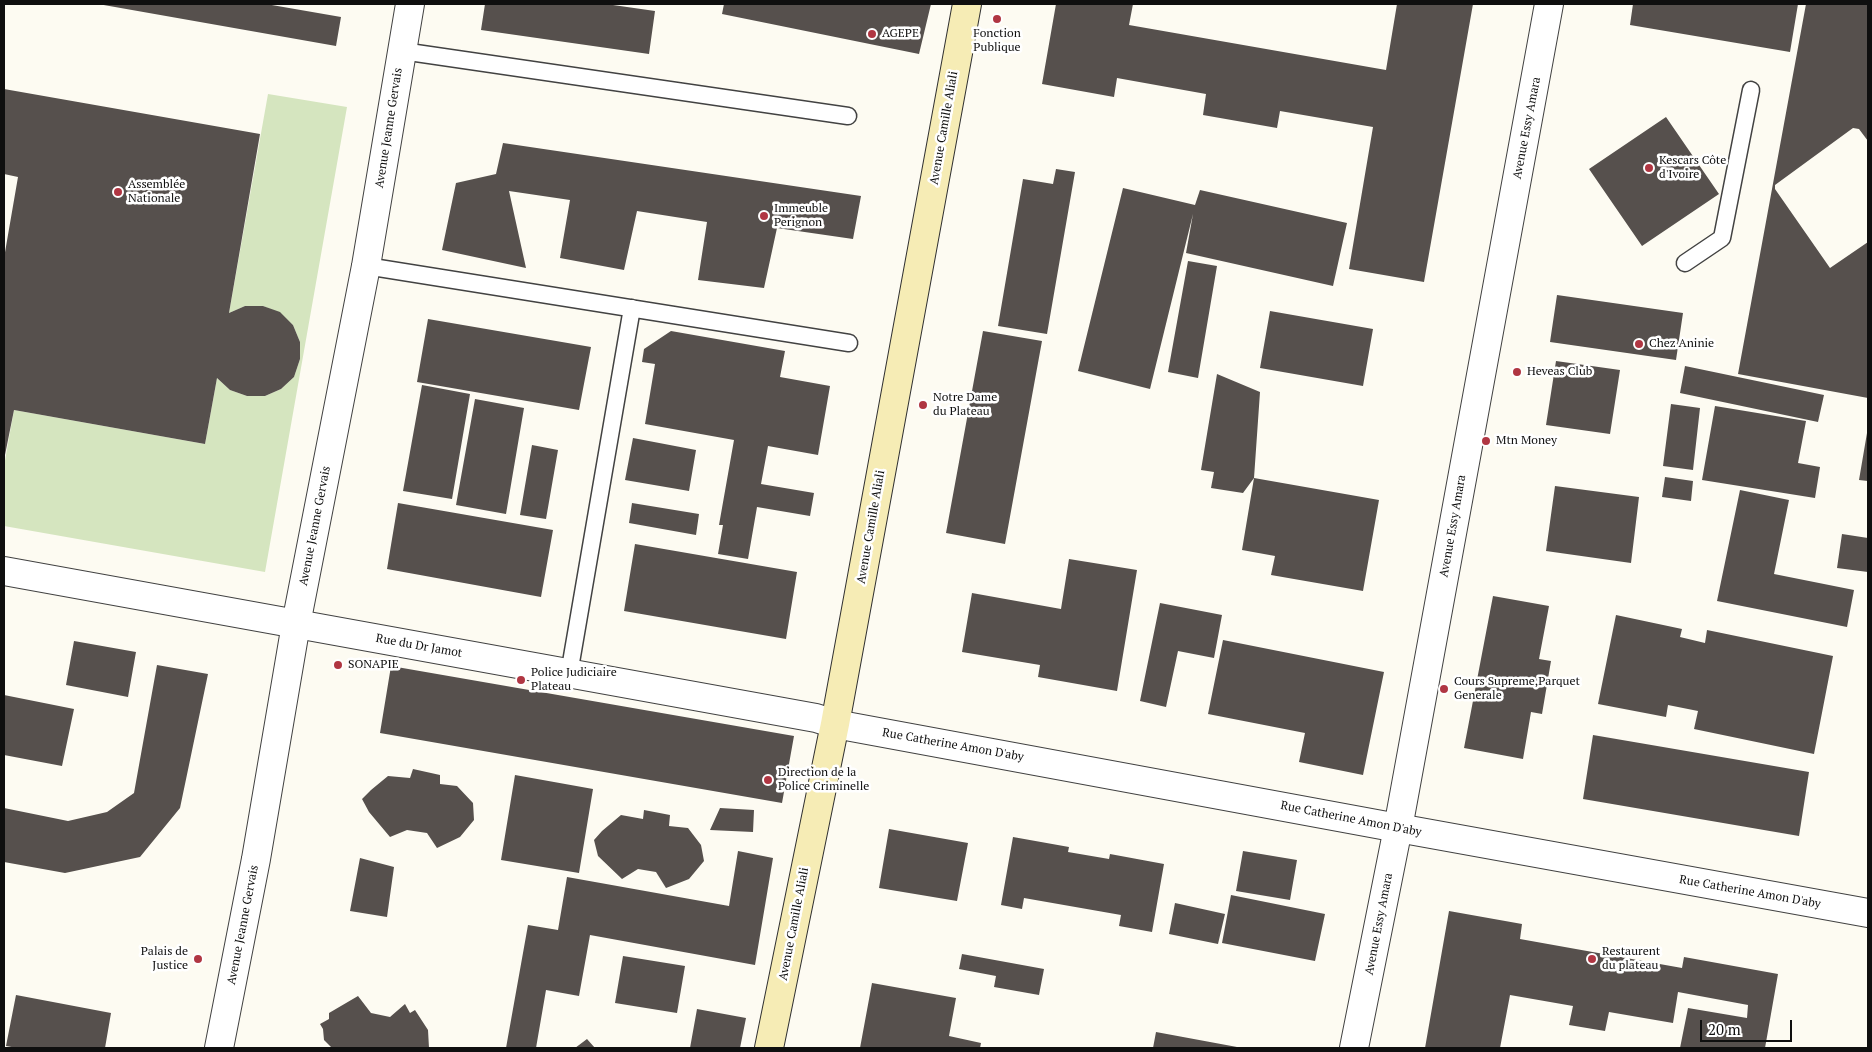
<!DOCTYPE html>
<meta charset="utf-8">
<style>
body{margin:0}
#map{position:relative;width:1872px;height:1052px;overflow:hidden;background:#fdfbf2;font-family:"PT Serif",serif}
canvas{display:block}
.frame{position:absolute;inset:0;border:5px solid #0f0f0f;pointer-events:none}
.scale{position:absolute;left:1700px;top:1020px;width:92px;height:22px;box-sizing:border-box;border:2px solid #0f0f0f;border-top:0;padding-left:6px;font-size:15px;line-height:18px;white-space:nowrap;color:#0f0f0f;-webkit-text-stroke:4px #fff;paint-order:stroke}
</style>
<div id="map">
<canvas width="1872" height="1052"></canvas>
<div class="frame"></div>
<div class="scale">20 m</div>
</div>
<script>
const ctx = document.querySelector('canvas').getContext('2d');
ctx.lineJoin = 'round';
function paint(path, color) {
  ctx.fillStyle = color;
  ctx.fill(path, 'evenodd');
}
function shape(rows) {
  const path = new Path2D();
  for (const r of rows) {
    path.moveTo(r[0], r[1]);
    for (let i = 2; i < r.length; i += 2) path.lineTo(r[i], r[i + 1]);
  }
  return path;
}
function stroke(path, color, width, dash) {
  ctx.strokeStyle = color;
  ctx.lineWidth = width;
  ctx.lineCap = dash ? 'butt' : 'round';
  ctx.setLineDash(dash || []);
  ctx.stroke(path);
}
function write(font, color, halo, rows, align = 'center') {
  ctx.font = font + ' "PT Serif",serif';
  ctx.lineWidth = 5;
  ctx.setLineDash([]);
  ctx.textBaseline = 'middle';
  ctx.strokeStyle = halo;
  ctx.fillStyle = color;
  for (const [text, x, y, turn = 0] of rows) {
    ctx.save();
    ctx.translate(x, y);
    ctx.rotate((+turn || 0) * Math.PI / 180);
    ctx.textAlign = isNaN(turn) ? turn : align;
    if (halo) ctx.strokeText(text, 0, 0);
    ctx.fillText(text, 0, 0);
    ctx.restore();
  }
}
paint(shape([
 [268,94,347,107,265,572,4,526,4,466,14,410,205,444,217,378,230,390,247,396,265,396,281,389,294,377,300,359,300,342,293,325,280,313,263,306,245,306,229,313]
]), '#d5e5bf');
paint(shape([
 [98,4,266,4,341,17,336,46],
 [485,4,606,4,655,11,649,54,481,30],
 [724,4,931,4,919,54,722,14],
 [1056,4,1133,4,1129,25,1386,70,1397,4,1473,4,1424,282,1349,269,1373,127,1280,111,1277,128,1203,115,1206,94,1117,78,1114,97,1042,84],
 [1633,4,1798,4,1790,52,1630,25],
 [1806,4,1868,4,1868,141,1859,129,1853,128,1775,185,1775,189,1830,268,1868,242,1868,398,1738,374],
 [4,89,260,134,229,313,245,306,263,306,280,312,293,325,300,342,300,359,294,377,281,389,265,396,247,396,230,390,217,378,205,444,14,410,4,460,4,258,18,177,4,174],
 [1666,117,1719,194,1642,246,1589,169],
 [503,143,861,196,853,239,777,228,764,288,698,280,707,222,637,211,624,270,560,258,570,200,509,191,526,268,442,250,456,183,496,174],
 [1056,169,1075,172,1047,334,998,326,1023,179,1053,184],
 [1123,188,1195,205,1200,190,1347,223,1333,286,1186,253,1193,214,1150,389,1078,371],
 [1188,261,1217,266,1198,378,1168,372],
 [1557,295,1683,313,1676,360,1550,342],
 [1270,311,1373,329,1363,386,1260,368],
 [428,319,591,347,579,410,417,382],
 [671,331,785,351,780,377,830,386,818,455,768,446,761,484,814,493,810,516,757,507,748,559,718,554,723,525,719,525,734,440,645,424,655,364,642,362,644,349],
 [983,331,1042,341,1005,544,946,533],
 [1556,361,1620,370,1610,434,1546,425],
 [1685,366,1824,395,1818,422,1680,393],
 [1217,374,1260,392,1254,478,1243,493,1211,488,1214,472,1201,470],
 [422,385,470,394,452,499,403,491],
 [475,399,524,408,506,514,456,505],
 [1671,404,1700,408,1693,470,1663,466],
 [1715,406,1806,421,1798,463,1820,467,1815,498,1702,480],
 [1867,433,1868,433,1868,481,1859,480],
 [633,438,696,450,689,491,625,480],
 [532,445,558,450,546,519,520,515],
 [1665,477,1693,481,1691,501,1662,497],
 [1254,478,1379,500,1363,591,1271,575,1275,556,1242,550],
 [1555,486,1639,497,1631,563,1546,551],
 [1740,490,1789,500,1774,574,1854,590,1847,627,1717,601],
 [398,503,553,530,541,597,387,569],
 [632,503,699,514,696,535,629,523],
 [1842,534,1868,538,1868,572,1837,568],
 [635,544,797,572,786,639,624,611],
 [1069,559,1137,570,1117,691,1038,677,1040,665,962,652,972,593,1061,609],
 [1493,596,1549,606,1539,659,1551,661,1542,714,1531,712,1523,759,1464,748],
 [1160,603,1222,615,1214,658,1178,651,1166,707,1140,701],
 [1616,615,1682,629,1680,637,1705,643,1707,630,1833,656,1814,754,1694,729,1698,711,1668,705,1666,717,1598,704],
 [1223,640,1384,672,1363,775,1299,762,1305,733,1208,714],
 [74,641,136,652,128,697,66,685],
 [157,665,208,674,180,808,140,857,65,873,4,862,4,808,68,821,107,812,134,793],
 [391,666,794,736,782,803,380,733],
 [4,695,74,709,62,766,4,755],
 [1593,735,1809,772,1799,836,1583,799],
 [413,769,440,775,440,784,457,786,473,803,474,820,460,837,437,848,427,833,407,830,390,837,369,812,362,799,371,790,388,776,410,778],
 [515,775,593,789,579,873,501,860],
 [720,808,754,810,753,832,710,830],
 [644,810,670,815,669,826,688,828,701,845,704,861,689,879,666,888,656,872,638,869,622,879,598,856,594,840,602,831,621,815,643,819],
 [889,829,968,843,957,901,879,888],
 [1013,837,1069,847,1068,852,1109,859,1110,854,1164,864,1152,932,1119,926,1121,915,1024,898,1022,909,1001,905],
 [738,851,773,858,755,965,590,935,579,996,546,990,536,1048,506,1048,528,925,558,930,567,877,729,906],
 [1243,851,1297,860,1290,900,1236,891],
 [360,858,394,867,387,917,350,911],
 [1231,895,1325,914,1315,961,1222,943],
 [1175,903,1225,914,1218,944,1169,934],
 [1449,911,1522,924,1520,939,1682,968,1684,957,1778,974,1765,1048,1680,1048,1688,1008,1747,1018,1748,1005,1678,992,1673,1023,1609,1012,1605,1031,1569,1025,1573,1006,1510,995,1500,1048,1425,1048],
 [962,954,1044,969,1039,995,994,987,996,976,959,969],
 [623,956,685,966,677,1013,615,1003],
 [872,983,956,998,949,1036,981,1043,980,1048,860,1048],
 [16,995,111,1013,105,1048,17,1048,6,1046],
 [358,996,371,1013,390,1017,405,1004,410,1013,415,1010,428,1030,429,1048,332,1048,324,1040,323,1029,320,1024,329,1019,329,1013],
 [697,1009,746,1018,740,1048,690,1048],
 [1156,1032,1237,1047,1237,1048,1153,1048],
 [587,1039,595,1048,575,1048]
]), '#56504d');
const service = shape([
 [402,51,848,116],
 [1685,263,1722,238,1751,90],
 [366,266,849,343],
 [569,674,632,308]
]);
const minor = shape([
 [4,571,816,718,835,724,1398,828,1868,913]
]);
const tertiary = shape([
 [219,1048,256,859,296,624,366,266,410,4],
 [1354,1048,1398,828,1549,4]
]);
const secondary = shape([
 [769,1048,835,724,967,4]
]);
stroke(service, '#424242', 19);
stroke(minor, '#424242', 30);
stroke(tertiary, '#424242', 30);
stroke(secondary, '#313131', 30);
stroke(service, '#fff', 16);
stroke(minor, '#fff', 28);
stroke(tertiary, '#fff', 28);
stroke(secondary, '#f6ecb5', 28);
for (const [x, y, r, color] of [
 [997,19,5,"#b03642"],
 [872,34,5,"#b03642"],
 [1649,168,5,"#b03642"],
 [118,192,5,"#b03642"],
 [764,216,5,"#b03642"],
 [1639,344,5,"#b03642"],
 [1517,372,5,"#b03642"],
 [923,405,5,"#b03642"],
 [1486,441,5,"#b03642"],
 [338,665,5,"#b03642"],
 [521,680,5,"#b03642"],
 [1444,689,5,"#b03642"],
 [768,780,5,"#b03642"],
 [198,959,5,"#b03642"],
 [1592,959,5,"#b03642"]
]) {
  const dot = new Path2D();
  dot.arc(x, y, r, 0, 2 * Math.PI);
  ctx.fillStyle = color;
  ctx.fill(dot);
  stroke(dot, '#fff', 2);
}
write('12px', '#0f0f0f', '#fff', [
 ["AGEPE",882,34],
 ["Fonction",997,34,"center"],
 ["Publique",997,48,"center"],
 ["Kescars Côte",1659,161],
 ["d'Ivoire",1659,175],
 ["Assemblée",128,185],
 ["Nationale",128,199],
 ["Immeuble",774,209],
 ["Perignon",774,223],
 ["Chez Aninie",1649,344],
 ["Heveas Club",1527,372],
 ["Notre Dame",933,398],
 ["du Plateau",933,412],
 ["Mtn Money",1496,441],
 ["SONAPIE",348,665],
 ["Police Judiciaire",531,673],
 ["Plateau",531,687],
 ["Cours Supreme,Parquet",1454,682],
 ["Generale",1454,696],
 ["Direction de la",778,773],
 ["Police Criminelle",778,787],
 ["Palais de",188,952,"right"],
 ["Justice",188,966,"right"],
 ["Restaurent",1602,952],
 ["du plateau",1602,966]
], 'left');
write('12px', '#0f0f0f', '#fff', [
 ["Avenue Jeanne Gervais",389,128,-81],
 ["Avenue Camille Aliali",944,128,-80],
 ["Avenue Essy Amara",1527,128,-79],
 ["Avenue Jeanne Gervais",315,526,-79],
 ["Avenue Essy Amara",1453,526,-80],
 ["Avenue Camille Aliali",871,527,-80],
 ["Rue du Dr Jamot",419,646,10],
 ["Rue Catherine Amon D'aby",953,745,10],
 ["Rue Catherine Amon D'aby",1351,819,11],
 ["Rue Catherine Amon D'aby",1750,892,10],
 ["Avenue Camille Aliali",794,924,-79],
 ["Avenue Essy Amara",1379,924,-79],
 ["Avenue Jeanne Gervais",243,925,-79]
]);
</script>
